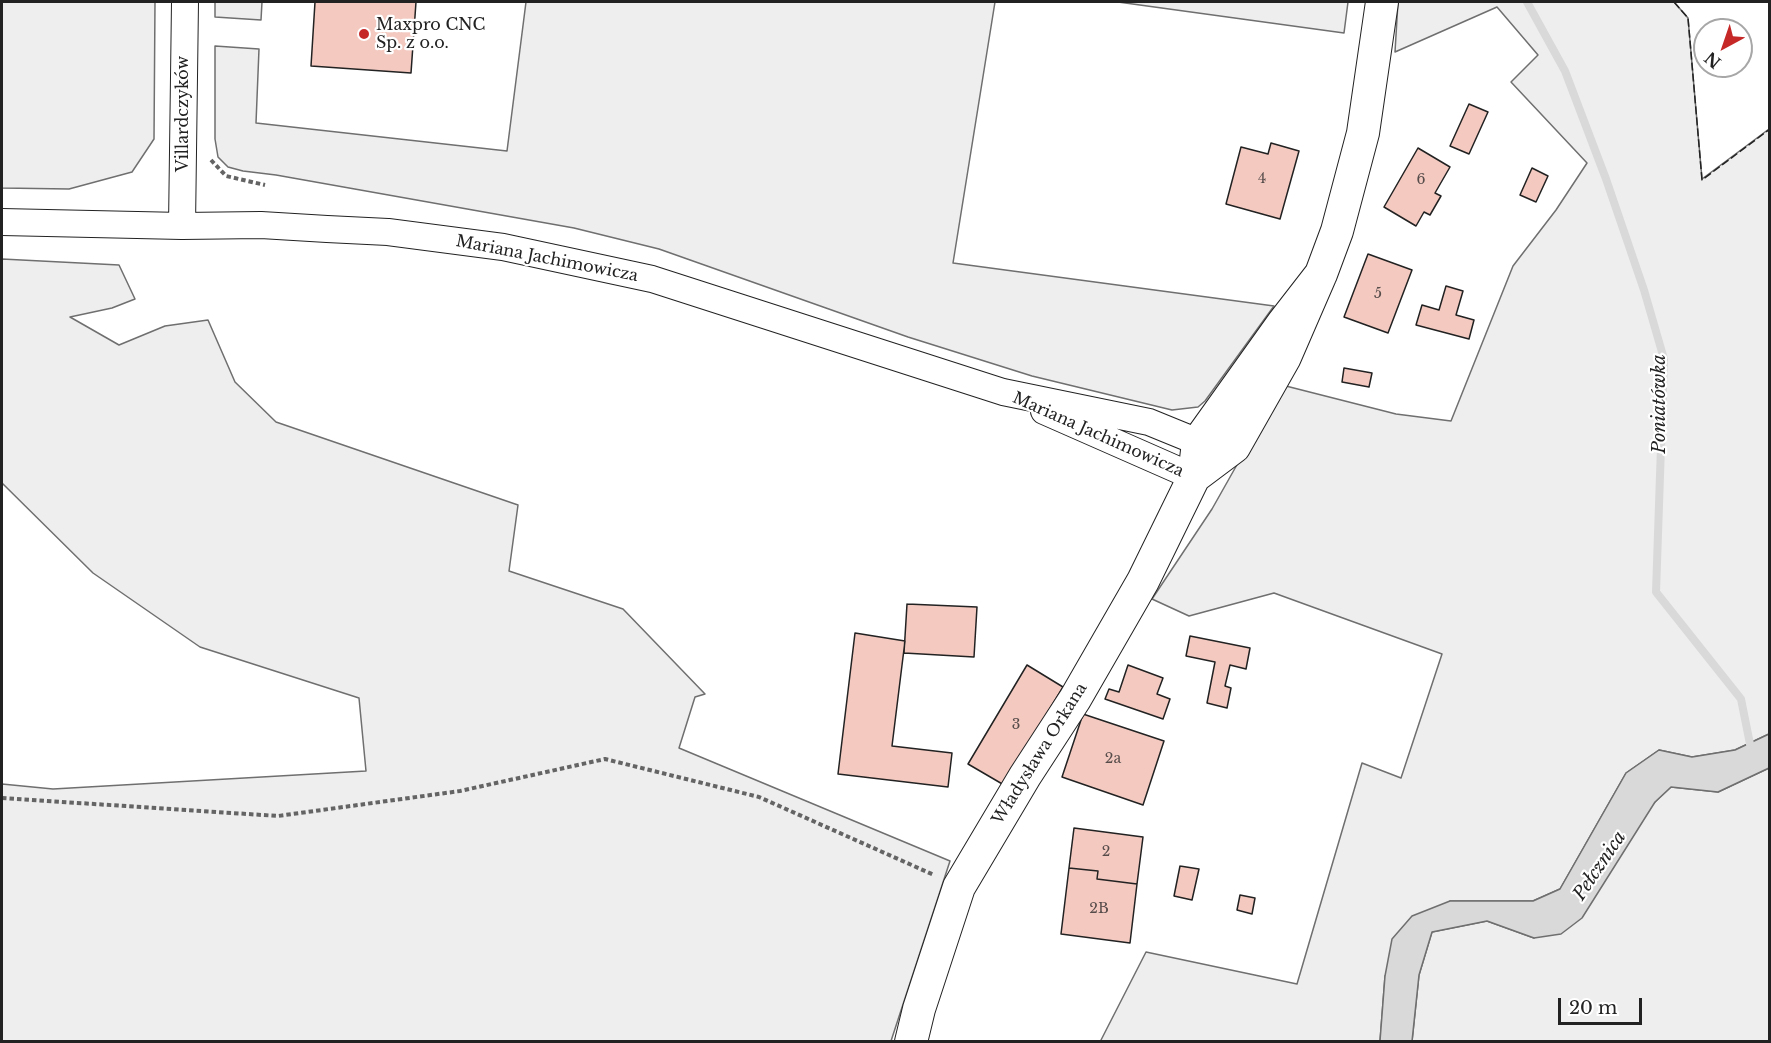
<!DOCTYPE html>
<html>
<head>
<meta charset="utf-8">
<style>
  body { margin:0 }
  #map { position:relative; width:1771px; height:1043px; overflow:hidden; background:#fff; font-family:"Libre Baskerville",serif }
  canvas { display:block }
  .frame { position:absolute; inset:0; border:3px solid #222; pointer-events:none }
  .north { position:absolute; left:1693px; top:18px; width:60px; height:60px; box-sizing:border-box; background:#fff; border:2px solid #a7a7a7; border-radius:50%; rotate:220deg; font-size:16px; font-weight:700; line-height:24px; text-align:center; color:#222 }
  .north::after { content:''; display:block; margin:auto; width:21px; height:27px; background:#c62828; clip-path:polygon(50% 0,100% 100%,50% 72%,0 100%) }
  .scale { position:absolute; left:1558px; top:998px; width:84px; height:27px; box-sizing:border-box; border:3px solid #222; border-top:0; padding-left:8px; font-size:18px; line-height:21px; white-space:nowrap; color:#222; -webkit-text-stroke:4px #fff; paint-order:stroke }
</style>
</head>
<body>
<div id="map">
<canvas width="1771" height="1043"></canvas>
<div class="frame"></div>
<div class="north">N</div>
<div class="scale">20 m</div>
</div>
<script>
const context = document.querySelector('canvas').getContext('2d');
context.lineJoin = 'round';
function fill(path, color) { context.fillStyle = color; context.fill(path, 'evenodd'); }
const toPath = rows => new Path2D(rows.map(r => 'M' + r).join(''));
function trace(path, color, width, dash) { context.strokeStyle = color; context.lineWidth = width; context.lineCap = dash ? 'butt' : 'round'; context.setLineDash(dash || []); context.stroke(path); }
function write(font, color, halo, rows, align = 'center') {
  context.font = font + ' "Libre Baskerville",serif'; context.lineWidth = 4.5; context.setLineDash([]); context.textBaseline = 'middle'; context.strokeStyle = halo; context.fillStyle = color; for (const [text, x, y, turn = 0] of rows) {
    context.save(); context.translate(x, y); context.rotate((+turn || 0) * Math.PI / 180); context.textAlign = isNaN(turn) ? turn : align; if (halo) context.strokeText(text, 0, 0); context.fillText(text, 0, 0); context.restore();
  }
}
const green = toPath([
  [2,2,155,2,154,139,132,172,69,189,2,188,2,2],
  [215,2,262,2,261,20,215,17,215,2],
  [526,2,995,2,953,263,1274,306,1205,401,1198,407,1172,410,1032,376,908,337,659,249,574,228,276,175,243,171,228,167,218,157,215,139,215,46,259,49,256,123,507,151,526,2],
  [1118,2,1348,2,1344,33,1118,2],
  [1398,2,1674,2,1688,18,1702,179,1769,129,1769,734,1735,750,1692,757,1659,750,1626,773,1560,889,1533,901,1450,901,1385,976,1380,1041,1100,1042,1146,952,1297,984,1362,763,1401,778,1442,654,1274,593,1189,616,1152,599,1212,509,1282,385,1396,414,1451,421,1513,266,1556,210,1587,163,1511,82,1538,55,1497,7,1395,52,1398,2],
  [2,259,119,265,135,299,112,308,70,317,119,345,165,326,208,320,235,382,276,422,518,505,509,571,623,609,705,694,695,697,679,748,950,861,891,1041,2,1041,2,784,53,789,366,771,359,698,200,647,93,573,2,483,2,259],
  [1769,768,1769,1041,1412,1042,1419,975,1432,932,1487,921,1534,938,1655,802,1671,787,1718,792,1769,768]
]);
const water = toPath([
  [1769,734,1769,768,1718,792,1671,787,1655,802,1582,918,1561,934,1534,938,1487,921,1432,932,1419,975,1412,1041,1380,1041,1385,976,1392,939,1412,916,1450,901,1533,901,1560,889,1626,773,1659,750,1692,757,1735,750,1769,734]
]);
const stream = toPath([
  [1527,2,1565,71,1606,179,1644,290,1664,359,1656,592,1741,699,1752,754]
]);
const building = toPath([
  [315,2,416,2,411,73,311,66,315,2],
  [1469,104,1488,112,1469,154,1450,146,1469,104],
  [1271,143,1299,151,1280,219,1226,204,1241,147,1268,154,1271,143],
  [1418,148,1450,167,1435,193,1441,196,1430,215,1424,212,1416,226,1384,207,1418,148],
  [1532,168,1548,176,1536,202,1520,195,1532,168],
  [1368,254,1412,270,1388,333,1344,317,1368,254],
  [1446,286,1463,291,1456,315,1474,320,1469,339,1416,325,1422,305,1439,310,1446,286],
  [1344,368,1372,373,1369,387,1342,382,1344,368],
  [907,604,977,607,974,657,904,653,907,604],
  [855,633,905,641,892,746,952,753,948,787,838,774,855,633],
  [1190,636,1250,648,1246,669,1230,665,1225,686,1231,688,1227,708,1207,703,1215,662,1186,656,1190,636],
  [1027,665,1063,687,1004,785,968,764,1027,665],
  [1128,665,1163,678,1157,694,1170,699,1163,719,1105,699,1109,689,1119,692,1128,665],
  [1083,714,1164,741,1143,805,1062,777,1083,714],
  [1074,828,1143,837,1137,884,1097,879,1098,871,1069,868,1074,828],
  [1180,866,1199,869,1192,900,1174,896,1180,866],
  [1069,868,1098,871,1097,879,1137,884,1130,943,1061,934,1069,868],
  [1240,895,1255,898,1252,914,1237,910,1240,895]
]);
const path = toPath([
  [211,160,226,176,265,185],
  [2,798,278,816,460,791,605,759,759,797,934,875]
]);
const minor = toPath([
  [2,222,182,226,261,225,327,229,388,232,503,247,652,279,1003,392,1149,422,1198,442],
  [182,226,185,2],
  [1044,411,1194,477]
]);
const tertiary = toPath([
  [1194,477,1234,447,1285,357,1321,274,1337,231,1363,133,1382,2],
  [911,1042,919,1009,959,887,1025,776,1075,699,1143,581,1194,477,1198,442,1283,323,1321,274]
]);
const fence = toPath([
  [1674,2,1688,18,1702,180,1770,129]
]);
const markers = [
  [364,34,6,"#c62828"]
];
const numberNames = [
  ["4",1262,179],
  ["6",1421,180],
  ["5",1378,294],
  ["3",1016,725],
  ["2a",1113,759],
  ["2",1106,852],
  ["2B",1099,909]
];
const poiNames = [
  ["Maxpro CNC",376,25],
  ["Sp. z o.o.",376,43]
];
const streetNames = [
  ["Villardczyków",183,114,-90],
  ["Mariana Jachimowicza",547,259,11],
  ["Mariana Jachimowicza",1098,435,24],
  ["Władysława Orkana",1040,754,-58]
];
const waterNames = [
  ["Poniatówka",1660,404,-90],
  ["Pełcznica",1600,866,-56]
];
fill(green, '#eee');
trace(green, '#6f6f6f', 1.5);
fill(water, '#d9d9d9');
trace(water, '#6f6f6f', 1.5);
trace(stream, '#d9d9d9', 8);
fill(building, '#f3c9c0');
trace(building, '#222', 1.5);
trace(minor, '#222', 28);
trace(tertiary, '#222', 34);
trace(path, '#646464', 4, [4.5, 3]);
trace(minor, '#fff', 26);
trace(tertiary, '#fff', 32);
trace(fence, '#222', 1.5, [8, 3]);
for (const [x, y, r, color] of markers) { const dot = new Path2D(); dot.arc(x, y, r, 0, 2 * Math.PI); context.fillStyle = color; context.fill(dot); trace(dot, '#fff', 2); }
write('14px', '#564c4a', null, numberNames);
write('16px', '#222', '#fff', poiNames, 'left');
write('16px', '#222', '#fff', streetNames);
write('italic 18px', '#222', '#fff', waterNames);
</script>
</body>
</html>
